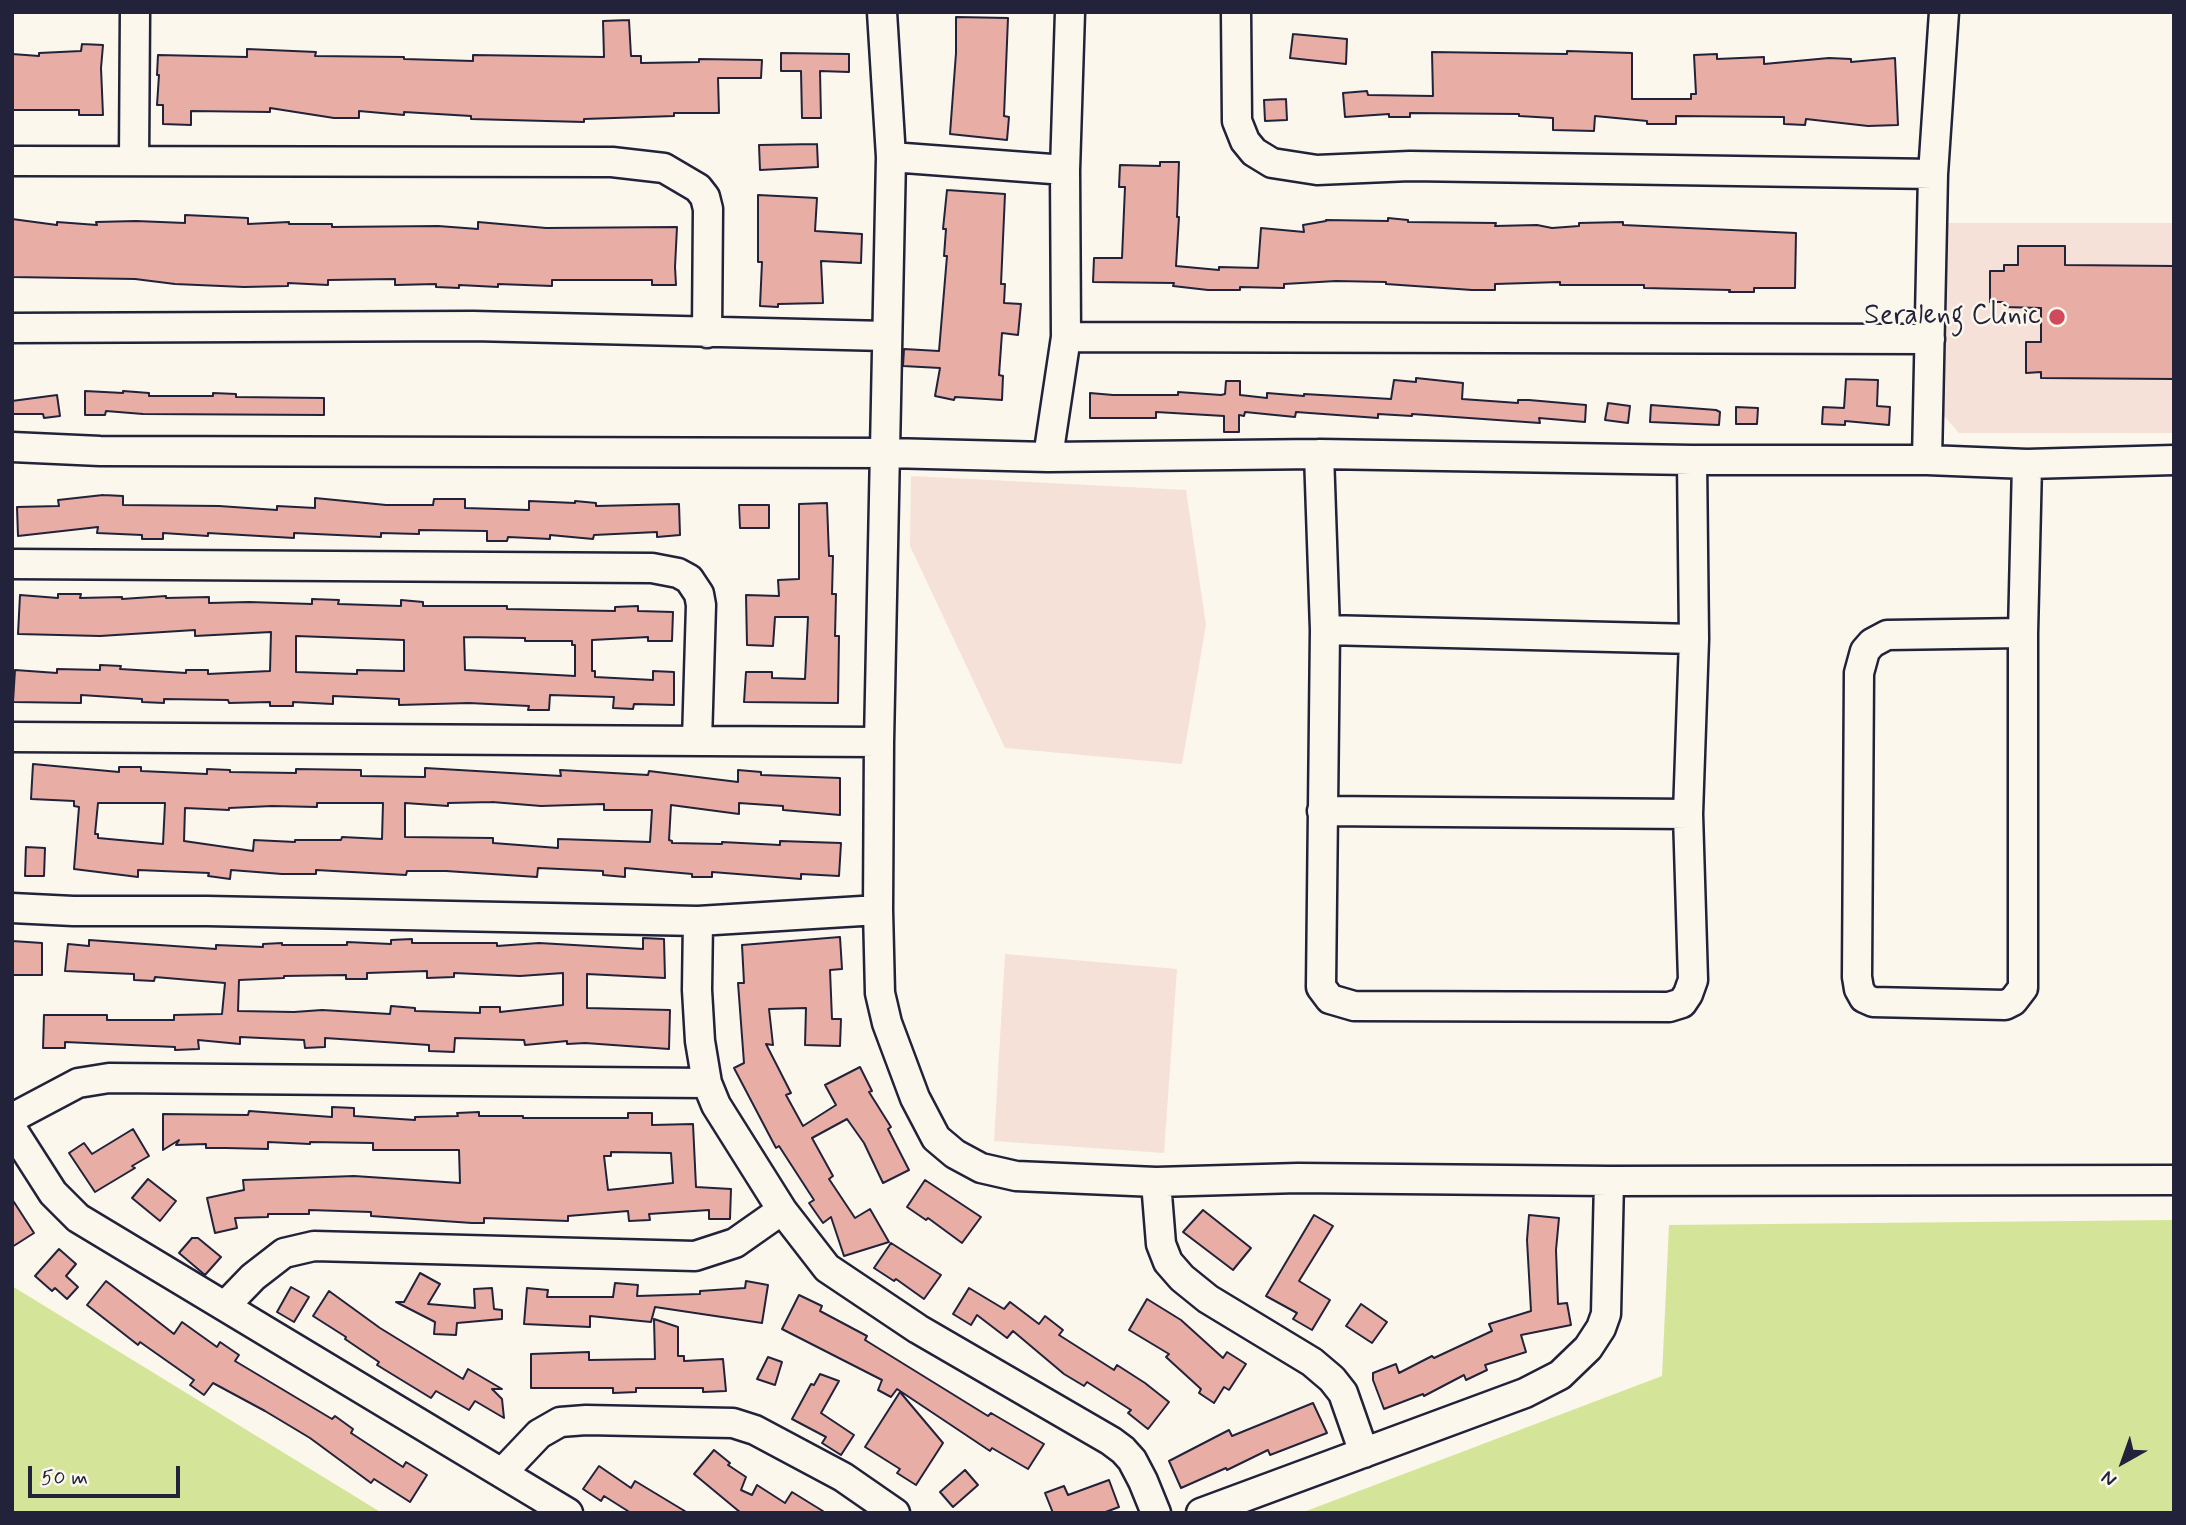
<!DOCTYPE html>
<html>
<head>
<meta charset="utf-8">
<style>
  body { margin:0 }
  #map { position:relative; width:2186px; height:1525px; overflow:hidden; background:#fbf7ec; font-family:Mynerve,sans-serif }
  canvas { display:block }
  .frame { position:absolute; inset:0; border:14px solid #22223b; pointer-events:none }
  .north { position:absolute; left:2088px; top:1427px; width:70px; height:70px; -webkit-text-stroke:5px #fbf7ec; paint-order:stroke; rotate:220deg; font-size:19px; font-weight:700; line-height:28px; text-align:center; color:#22223b }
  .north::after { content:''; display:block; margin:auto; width:24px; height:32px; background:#22223b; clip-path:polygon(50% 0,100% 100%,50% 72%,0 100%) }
  .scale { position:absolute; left:28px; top:1466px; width:152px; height:32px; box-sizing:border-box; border:4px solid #22223b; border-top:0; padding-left:9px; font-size:21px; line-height:24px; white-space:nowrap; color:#22223b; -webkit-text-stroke:5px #fbf7ec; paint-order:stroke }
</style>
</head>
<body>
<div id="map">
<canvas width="2186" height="1525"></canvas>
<div class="frame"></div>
<div class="north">N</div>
<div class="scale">50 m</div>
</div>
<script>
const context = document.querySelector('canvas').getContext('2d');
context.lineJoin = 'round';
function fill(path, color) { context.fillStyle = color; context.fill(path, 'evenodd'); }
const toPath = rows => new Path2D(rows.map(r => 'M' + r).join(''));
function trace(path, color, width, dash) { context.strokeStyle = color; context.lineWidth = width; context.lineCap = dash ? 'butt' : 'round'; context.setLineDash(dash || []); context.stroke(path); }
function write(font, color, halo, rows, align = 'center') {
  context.font = font + ' Mynerve,sans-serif'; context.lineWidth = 5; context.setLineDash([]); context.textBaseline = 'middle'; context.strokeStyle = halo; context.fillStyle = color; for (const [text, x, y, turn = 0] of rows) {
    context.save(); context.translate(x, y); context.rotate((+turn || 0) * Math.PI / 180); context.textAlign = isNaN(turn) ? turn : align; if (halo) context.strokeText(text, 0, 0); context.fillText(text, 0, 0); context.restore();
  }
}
const built = toPath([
  [1942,223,2174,223,2174,433,1959,433,1939,410],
  [911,476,1186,490,1206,625,1182,764,1005,748,910,546],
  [1005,954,1177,969,1164,1153,994,1141]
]);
const green = toPath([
  [2174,1220,2174,1513,1301,1513,1662,1376,1669,1225],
  [12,1286,382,1513,12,1513]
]);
const building = toPath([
  [956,17,1008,18,1004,116,1009,117,1007,140,950,134,956,53,956,17],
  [629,20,631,56,641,56,641,63,699,62,699,59,762,60,761,78,718,78,719,113,674,113,674,116,584,119,584,122,471,119,471,116,404,112,404,115,359,111,359,118,334,118,270,108,270,112,191,111,191,125,163,124,163,105,157,105,159,75,157,75,158,55,247,57,247,49,316,52,315,56,404,57,404,59,473,61,473,55,604,57,603,21,629,20],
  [1293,34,1347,39,1346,64,1290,58,1293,34],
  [82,44,103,45,101,68,103,115,79,115,79,110,12,110,12,54,39,56,39,53,81,51,82,44],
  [1567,51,1632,53,1632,99,1691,99,1691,94,1696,94,1694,55,1717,54,1717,59,1764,57,1764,64,1829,58,1851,59,1851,62,1895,58,1898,125,1868,126,1806,119,1805,125,1784,124,1784,117,1676,116,1676,124,1647,124,1647,121,1595,116,1594,131,1553,130,1553,118,1519,116,1519,114,1410,113,1410,117,1389,117,1389,114,1345,117,1343,93,1367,91,1368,95,1433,96,1432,52,1567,54,1567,51],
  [781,53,849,54,849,72,820,71,821,118,802,118,801,71,781,71,781,53],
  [1286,99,1287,120,1265,121,1264,100,1286,99],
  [817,144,818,167,760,170,759,145,817,144],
  [1160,162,1179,162,1177,217,1179,217,1176,266,1219,270,1219,267,1258,268,1261,228,1304,232,1303,225,1326,221,1326,220,1388,221,1388,218,1408,220,1408,222,1496,223,1495,226,1537,225,1552,228,1579,226,1579,223,1623,222,1623,225,1796,233,1795,288,1754,288,1754,292,1729,292,1730,290,1644,288,1644,285,1560,285,1560,282,1495,284,1495,290,1472,290,1386,284,1386,282,1336,281,1284,284,1284,288,1240,287,1240,290,1208,290,1173,286,1174,283,1093,282,1094,258,1122,258,1125,187,1119,187,1120,165,1160,166,1160,162],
  [947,190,1005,194,1001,284,1005,284,1004,303,1021,304,1018,335,1002,333,999,375,1003,376,1002,400,955,397,954,400,935,396,940,368,903,366,904,349,939,351,947,256,944,256,946,229,943,229,947,190],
  [758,195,817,198,815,231,862,234,861,263,821,261,823,303,778,304,778,307,760,306,762,262,758,262,758,195],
  [185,215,248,218,248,224,289,222,289,224,332,224,332,227,438,226,478,229,478,222,546,228,677,227,675,267,676,285,652,285,652,280,552,280,552,286,498,284,498,287,459,285,459,288,436,287,436,284,395,285,395,279,328,280,328,285,288,283,288,286,244,287,175,284,135,279,12,277,12,219,57,225,57,222,97,225,96,222,136,221,185,223,185,215],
  [2018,246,2065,246,2065,265,2174,266,2174,379,2041,378,2041,372,2026,373,2026,342,2041,342,2041,308,2004,307,2004,302,1990,302,1990,271,2004,271,2004,265,2018,265,2018,246],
  [1416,378,1463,383,1462,399,1518,403,1518,400,1529,400,1586,405,1585,422,1539,418,1540,423,1412,414,1412,416,1378,414,1378,418,1296,412,1295,417,1245,412,1244,416,1239,415,1239,432,1224,432,1224,416,1156,412,1156,418,1090,418,1090,393,1113,395,1178,395,1178,392,1221,395,1225,394,1226,381,1240,381,1240,395,1267,398,1267,393,1304,396,1304,394,1391,399,1394,380,1416,382,1416,378],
  [1846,379,1878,380,1877,406,1890,407,1889,425,1845,421,1845,425,1822,424,1823,407,1844,408,1846,379],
  [85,391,123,393,123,391,149,393,149,396,213,396,213,393,236,394,236,397,324,398,324,415,143,414,106,411,105,415,85,415,85,391],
  [57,395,60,416,44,418,43,414,12,414,12,401,57,395],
  [1608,403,1630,406,1628,423,1605,420,1608,403],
  [1651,405,1716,410,1720,412,1719,425,1650,422,1651,405],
  [1736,407,1758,408,1757,424,1736,424,1736,407],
  [103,495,123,496,123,505,219,506,277,510,277,506,315,508,315,498,386,505,433,505,434,499,465,499,465,508,529,510,529,501,575,503,575,501,596,503,596,506,679,504,680,535,657,537,657,532,594,535,593,539,550,535,550,539,508,537,507,541,487,541,487,531,419,530,419,534,381,533,381,537,294,533,294,538,208,533,208,536,163,533,163,539,142,539,142,535,97,533,98,527,18,536,17,507,59,506,58,500,103,495],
  [827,503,829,556,833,556,832,594,836,594,835,636,839,636,838,703,744,702,746,672,772,672,772,678,805,679,808,617,775,617,773,646,747,645,746,595,779,596,778,580,799,579,799,504,827,503],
  [739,505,769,505,769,528,740,528,739,505],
  [58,594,81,594,80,598,122,597,122,599,166,596,166,598,209,597,209,603,249,602,312,604,312,599,339,600,338,604,401,606,401,600,423,602,423,606,507,606,507,609,615,611,615,607,638,606,638,611,673,612,672,641,648,641,648,637,592,640,592,671,595,671,595,677,653,680,653,671,674,672,674,705,634,704,633,709,613,708,614,697,550,695,549,710,528,710,529,706,469,703,399,705,399,699,333,696,333,704,293,702,293,706,270,706,270,702,229,703,228,700,164,699,164,703,142,702,142,699,81,695,81,703,13,702,15,670,57,673,57,669,100,670,100,665,121,666,120,669,186,673,186,670,208,670,208,674,270,671,271,632,195,636,195,630,100,636,18,634,20,595,58,598,58,594],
  [296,636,404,640,404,671,357,670,357,674,296,672,296,636],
  [464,637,525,638,525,641,572,641,572,645,575,645,575,676,465,670,464,637],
  [33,764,119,772,119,767,141,767,141,771,207,774,207,769,230,770,230,772,296,773,296,769,361,770,361,776,425,777,425,768,561,776,560,770,648,775,649,771,738,782,738,770,761,772,761,775,840,778,840,815,783,810,783,806,739,803,739,814,671,805,669,840,672,841,672,843,722,844,722,842,780,845,780,841,841,843,839,876,801,874,801,879,712,872,712,877,692,877,692,874,625,868,625,877,603,875,603,871,538,868,537,877,446,871,407,871,406,875,316,870,316,874,282,874,231,870,230,879,208,876,209,873,138,870,138,877,74,869,79,807,74,806,74,801,31,799,33,764],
  [492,802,541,806,604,804,604,810,652,810,650,842,558,839,558,848,493,843,493,838,405,837,405,803,448,806,448,803,492,802],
  [98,803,165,803,163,844,98,838,98,834,95,834,98,803],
  [317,803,383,803,382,839,342,837,341,840,295,840,295,842,254,840,253,851,184,841,185,808,229,810,229,808,272,806,317,807,317,803],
  [26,847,45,848,44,876,25,876,26,847],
  [840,937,842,969,830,970,832,1019,841,1019,840,1046,805,1045,806,1008,769,1009,773,1045,766,1044,791,1093,786,1095,803,1126,836,1105,825,1085,860,1067,872,1091,869,1092,891,1127,888,1129,909,1170,883,1183,864,1143,847,1119,812,1138,833,1176,829,1179,855,1218,870,1209,889,1242,844,1256,831,1217,823,1223,809,1203,814,1200,779,1146,776,1148,734,1068,744,1063,738,983,744,983,742,945,840,937],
  [643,938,664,939,665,978,587,974,587,1008,670,1010,669,1049,585,1043,567,1044,567,1041,525,1045,524,1040,455,1038,454,1052,429,1051,429,1045,325,1038,325,1047,305,1048,304,1040,240,1037,240,1044,198,1040,199,1049,175,1050,175,1047,65,1042,65,1048,43,1048,44,1015,107,1015,107,1020,174,1020,174,1015,222,1014,225,983,155,977,154,981,134,980,134,974,65,971,68,944,89,946,89,940,216,949,216,945,263,947,263,944,282,943,282,945,347,945,347,942,391,944,391,940,412,939,412,943,497,943,497,946,539,943,643,949,643,938],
  [427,971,427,978,454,977,454,973,520,976,563,973,563,1005,500,1012,500,1007,480,1007,480,1013,415,1011,415,1008,391,1006,390,1014,322,1010,294,1012,238,1011,239,980,284,978,284,976,346,975,346,979,367,979,367,973,427,971],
  [12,941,42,943,42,975,12,975,12,941],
  [332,1107,354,1108,354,1116,415,1120,415,1117,458,1116,457,1113,479,1112,479,1116,523,1116,523,1118,628,1118,628,1113,652,1113,652,1125,693,1124,696,1187,731,1189,730,1219,709,1219,709,1210,649,1214,650,1220,629,1221,628,1211,568,1216,568,1221,484,1218,484,1223,472,1223,371,1216,371,1212,309,1210,309,1214,268,1214,268,1217,235,1218,237,1228,215,1233,207,1198,244,1190,243,1180,354,1176,460,1183,459,1150,373,1150,373,1143,310,1142,310,1144,268,1142,268,1149,226,1148,206,1148,206,1144,176,1145,179,1140,163,1150,163,1114,248,1115,249,1111,332,1117,332,1107],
  [611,1152,671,1153,673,1183,608,1190,604,1156,611,1156,611,1152],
  [133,1129,149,1156,132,1166,135,1168,95,1192,69,1153,84,1143,92,1154,133,1129],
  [148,1179,176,1201,160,1221,132,1198,148,1179],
  [925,1180,981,1217,962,1243,928,1218,926,1220,907,1207,925,1180],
  [12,1199,34,1233,12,1247,12,1199],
  [1203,1210,1251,1248,1233,1270,1183,1232,1203,1210],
  [1314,1215,1333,1226,1299,1281,1330,1300,1312,1330,1293,1319,1297,1313,1266,1296,1314,1215],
  [1529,1215,1559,1218,1556,1250,1558,1304,1567,1303,1571,1325,1521,1335,1526,1352,1485,1365,1487,1370,1466,1380,1464,1375,1424,1396,1423,1394,1384,1409,1373,1380,1373,1373,1396,1364,1399,1373,1432,1356,1434,1358,1492,1331,1489,1324,1531,1311,1527,1240,1529,1215],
  [192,1238,198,1238,221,1257,205,1275,179,1253,192,1238],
  [891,1243,941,1275,924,1299,896,1279,894,1281,874,1268,891,1243],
  [59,1249,76,1264,66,1276,78,1287,67,1299,55,1288,52,1291,35,1276,59,1249],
  [420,1273,440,1284,428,1304,475,1308,474,1289,492,1288,494,1309,502,1310,502,1319,457,1323,456,1335,434,1334,435,1322,396,1302,404,1302,420,1273],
  [106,1281,174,1334,182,1322,217,1347,220,1342,239,1355,235,1361,332,1419,335,1416,353,1429,351,1433,403,1467,406,1462,427,1475,410,1502,374,1479,371,1483,310,1438,265,1411,213,1383,204,1395,190,1385,194,1380,140,1342,138,1345,87,1305,106,1281],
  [746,1281,768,1285,762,1323,655,1307,651,1322,590,1316,590,1327,524,1324,527,1288,548,1290,547,1297,613,1297,615,1283,638,1285,637,1296,700,1294,700,1291,745,1288,746,1281],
  [291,1287,309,1297,294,1322,277,1312,291,1287],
  [969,1288,1004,1309,1010,1302,1039,1324,1045,1316,1063,1330,1059,1335,1114,1370,1117,1365,1145,1383,1169,1402,1148,1429,1128,1413,1131,1410,1087,1382,1084,1386,1064,1374,1013,1331,1007,1338,977,1315,971,1325,953,1314,969,1288],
  [329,1291,380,1328,463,1379,468,1369,502,1389,492,1389,502,1399,504,1418,475,1401,469,1410,436,1391,431,1398,377,1365,379,1362,345,1339,346,1337,313,1316,329,1291],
  [799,1295,822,1306,820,1311,867,1336,865,1340,988,1416,991,1413,1044,1444,1028,1469,992,1448,990,1451,897,1389,891,1397,878,1390,882,1380,782,1329,799,1295],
  [1147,1299,1181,1320,1223,1358,1227,1352,1246,1364,1229,1390,1224,1387,1214,1403,1199,1393,1201,1389,1166,1357,1169,1354,1129,1330,1147,1299],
  [1361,1304,1387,1322,1372,1343,1346,1326,1361,1304],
  [654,1319,678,1327,678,1356,684,1356,684,1361,723,1359,726,1391,703,1392,703,1388,636,1388,636,1392,613,1393,613,1388,531,1388,531,1354,589,1352,589,1360,655,1359,654,1319],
  [768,1357,782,1362,775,1385,757,1379,768,1357],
  [820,1374,839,1381,821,1413,854,1435,841,1455,822,1443,826,1437,792,1419,811,1384,814,1385,820,1374],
  [900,1392,943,1443,916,1485,897,1473,900,1469,865,1447,900,1392],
  [1313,1403,1327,1433,1270,1455,1268,1450,1227,1470,1226,1468,1181,1488,1169,1461,1229,1430,1232,1436,1313,1403],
  [714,1450,730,1463,728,1465,746,1477,741,1490,752,1495,757,1485,785,1503,792,1492,826,1513,741,1513,694,1474,714,1450],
  [599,1466,631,1488,635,1481,688,1513,631,1513,604,1496,601,1501,583,1489,599,1466],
  [965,1470,978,1485,953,1507,940,1492,965,1470],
  [1109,1480,1119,1507,1103,1513,1053,1513,1045,1493,1064,1486,1068,1495,1109,1480]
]);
const minor = toPath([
  [882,12,891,157,879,742,878,910,880,993,887,1023,915,1098,936,1138,955,1154,981,1168,1016,1176,1156,1182,1298,1178,1609,1181,2174,1180],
  [1236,12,1237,121,1245,141,1254,152,1272,163,1317,170,1410,166,1933,174],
  [891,157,1065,170],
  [134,160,135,12],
  [12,161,612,162,664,168,698,188,705,197,708,209,707,333],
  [12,328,473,326,886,336],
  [1066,337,1930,339],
  [12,447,100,451,887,453,1048,457,1319,454,1692,460,1927,460,2027,464,2174,460],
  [1319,454,1325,630,1321,987,1330,999,1354,1006,1669,1007,1682,1003,1688,994,1693,980,1688,814,1694,639,1692,460],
  [1048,457,1066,337,1065,170,1070,12],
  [1927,460,1933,174,1944,12],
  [12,564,652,568,678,573,689,579,699,594,701,605,697,741],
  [1325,630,1694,639],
  [2023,633,1887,635,1872,643,1865,651,1859,673,1857,977,1859,989,1864,998,1873,1002,2005,1005,2013,1001,2023,988,2023,633,2027,464],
  [12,737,879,742],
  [1322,811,1688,814],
  [12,908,73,911,207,911,698,921,878,910],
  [12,1118,78,1083,109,1078,707,1083],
  [12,1129,53,1193,78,1218,568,1513],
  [1156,1182,1161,1244,1168,1262,1182,1278,1208,1299,1312,1362,1332,1379,1343,1393,1364,1453],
  [782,1210,827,1268,918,1329,1111,1441,1123,1450,1132,1460,1143,1481,1156,1513],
  [225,1306,253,1277,284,1253,314,1246,695,1256,735,1243,782,1210,716,1105,707,1083,700,1041,697,990,698,921],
  [502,1473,539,1434,560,1422,586,1420,733,1423,755,1430,843,1477,895,1513],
  [1201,1513,1525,1393,1560,1375,1588,1348,1601,1328,1606,1314,1609,1181]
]);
const markers = [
  [2057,317,9,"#d1495b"]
];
const poiNames = [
  ["Seraleng Clinic",2041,317]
];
fill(built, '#f5e1d7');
fill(green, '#d4e599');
fill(building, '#e8aea6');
trace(building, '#22223b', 2);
trace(minor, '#22223b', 33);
trace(minor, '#fbf7ec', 28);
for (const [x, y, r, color] of markers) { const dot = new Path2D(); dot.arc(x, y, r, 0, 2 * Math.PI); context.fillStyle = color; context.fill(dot); trace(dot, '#fbf7ec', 2.5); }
write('28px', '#22223b', '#fbf7ec', poiNames, 'right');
</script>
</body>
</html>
